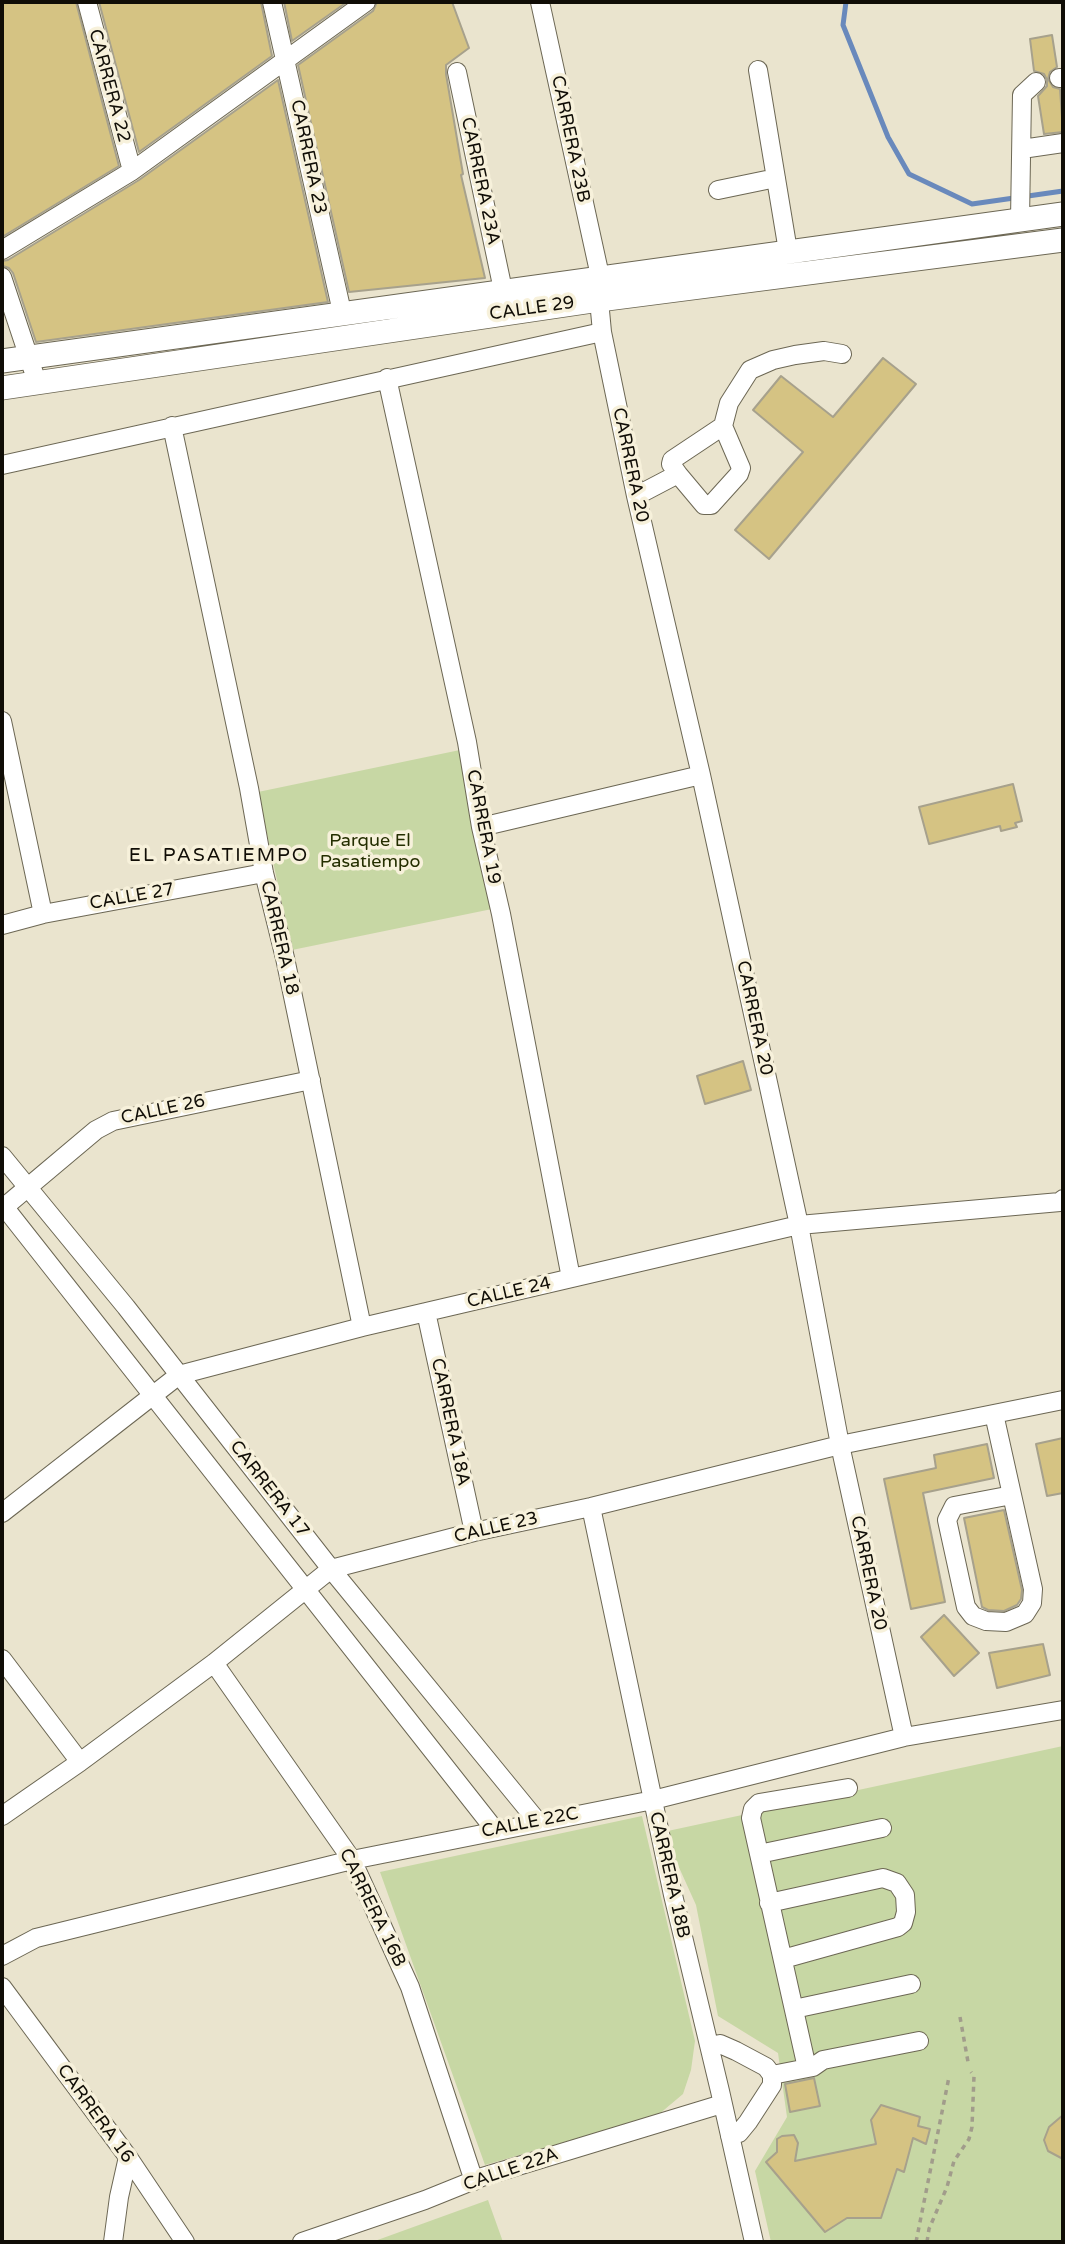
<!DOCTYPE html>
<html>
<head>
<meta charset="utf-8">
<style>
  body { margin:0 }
  #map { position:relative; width:1065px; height:2244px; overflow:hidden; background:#eae4ce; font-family:"Varela Round",sans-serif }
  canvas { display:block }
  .frame { position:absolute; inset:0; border:4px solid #100d06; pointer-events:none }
</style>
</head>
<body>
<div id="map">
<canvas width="1065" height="2244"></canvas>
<div class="frame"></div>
</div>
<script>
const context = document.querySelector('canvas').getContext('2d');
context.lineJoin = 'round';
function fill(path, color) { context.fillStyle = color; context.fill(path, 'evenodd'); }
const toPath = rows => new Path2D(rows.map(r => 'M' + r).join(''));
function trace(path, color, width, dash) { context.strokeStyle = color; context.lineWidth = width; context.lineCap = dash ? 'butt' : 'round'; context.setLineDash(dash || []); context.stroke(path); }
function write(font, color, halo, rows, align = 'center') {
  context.font = font + ' "Varela Round",sans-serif'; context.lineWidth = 7; context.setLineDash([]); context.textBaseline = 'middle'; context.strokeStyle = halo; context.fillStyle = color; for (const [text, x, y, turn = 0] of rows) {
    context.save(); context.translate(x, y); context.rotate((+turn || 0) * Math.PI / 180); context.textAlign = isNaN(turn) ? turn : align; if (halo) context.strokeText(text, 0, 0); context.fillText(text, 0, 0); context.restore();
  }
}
const green = toPath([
  [460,750,492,909,292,950,258,792],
  [1063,1746,1063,2242,771,2242,755,2171,787,2117,778,2053,718,2016,696,1905,663,1832],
  [642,1816,695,2041,691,2070,683,2094,658,2115,485,2165,380,1872],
  [488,2200,503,2242,372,2242]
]);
const stream = toPath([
  [846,2,843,25,888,137,909,174,972,204,1063,191]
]);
const building = toPath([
  [2,2,76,2,119,166,2,237,2,2],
  [99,2,261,2,272,56,139,152,99,2],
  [284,2,347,2,292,41,284,2],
  [377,2,452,2,469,48,446,65,446,74,463,174,461,175,485,278,349,292,298,65,373,11,377,2],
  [1052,35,1057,67,1050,72,1048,79,1053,87,1060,89,1063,132,1044,134,1038,96,1047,86,1047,80,1044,74,1034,71,1030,39,1052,35],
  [278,80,328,302,36,342,13,273,9,268,3,266,2,261,8,260,139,180,278,80],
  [883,358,916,384,769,559,735,530,803,452,753,410,781,376,833,417,883,358],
  [1013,784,1022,821,1015,823,1017,827,1001,831,1000,826,929,844,919,807,1013,784],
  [743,1061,751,1090,705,1104,697,1076,743,1061],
  [1063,1438,1063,1493,1047,1496,1036,1444,1063,1438],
  [987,1444,994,1478,923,1493,945,1602,911,1609,884,1479,936,1468,934,1455,987,1444],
  [1004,1510,1022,1590,1021,1599,1017,1605,1004,1611,988,1610,982,1607,964,1518,1004,1510],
  [944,1615,979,1653,954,1676,921,1637,944,1615],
  [1043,1644,1050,1675,997,1688,989,1653,1043,1644],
  [814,2078,820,2106,790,2112,785,2084,814,2078],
  [881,2105,920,2117,918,2126,930,2129,926,2144,913,2138,904,2172,897,2169,881,2218,847,2218,825,2232,766,2162,777,2152,777,2139,782,2136,794,2135,798,2143,795,2161,876,2144,871,2120,881,2105],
  [1063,2115,1063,2159,1048,2151,1044,2140,1049,2127,1063,2115]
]);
const path = toPath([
  [960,2017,968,2062],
  [916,2242,949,2077],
  [927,2242,929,2229,947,2187,954,2161,969,2139,972,2127,974,2076,971,2072]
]);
const minor = toPath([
  [87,2,132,171],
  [272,2,342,312],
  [540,2,600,276],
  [758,70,788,251],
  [457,72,503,290],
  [1059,78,1063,78],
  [1022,149,1063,143],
  [718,190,776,178],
  [1020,220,1022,95,1036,82],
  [2,250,132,171,366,2],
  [2,277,37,382],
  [599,300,602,332,636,496,701,775,799,1225,840,1445,904,1737],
  [387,378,467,742,481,827,501,914,571,1278],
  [172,426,249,788,264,873,285,958,362,1327],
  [2,465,602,332],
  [678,474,671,464,672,460,723,426,729,403,750,370,773,360,795,355,824,351,842,354],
  [636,496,678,474,704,505,711,505,739,474,741,468,723,426],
  [2,721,43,914],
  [481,827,701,775],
  [2,925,43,914,264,873],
  [2,1156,126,1307,331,1569,538,1822],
  [2,1204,495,1830],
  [2,1209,96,1130,113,1121,311,1080],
  [426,1312,474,1532],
  [994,1414,1012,1495,1033,1589,1032,1603,1025,1614,1006,1622,986,1621,973,1616,966,1607,947,1520,954,1506,1012,1495],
  [591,1507,673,1895,720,2091,754,2242],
  [2,1513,179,1375,362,1327,799,1225,1060,1202,1063,1199],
  [2,1659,80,1762],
  [214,1663,352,1860,410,1987,474,2181],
  [2,1816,80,1762,214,1663,331,1569,474,1532,591,1507,840,1445,1063,1400],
  [759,1854,882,1828],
  [769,1903,883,1878,897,1883,905,1895,906,1912,903,1923,898,1927,783,1959],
  [2,1956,36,1938,352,1860,653,1800,904,1737,1063,1710],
  [2,1987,128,2157,185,2242],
  [794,2009,911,1984],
  [710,2046,720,2044,736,2051,766,2067,772,2075,772,2085,748,2122,739,2133,730,2136],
  [807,2068,751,1818,753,1809,759,1803,848,1788],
  [772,2075,813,2067,823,2060,919,2041],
  [113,2242,119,2197,128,2157],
  [302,2242,425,2200,482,2177,722,2104]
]);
const major = toPath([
  [2,361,1063,214],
  [2,388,599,300,1063,240]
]);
const streetNames = [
  ["CARRERA 22",109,86,75],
  ["CARRERA 23B",570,139,78],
  ["CARRERA 23",308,157,78],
  ["CARRERA 23A",480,181,78],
  ["CALLE 29",532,309,-8],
  ["CARRERA 20",630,465,78],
  ["CARRERA 19",483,827,79],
  ["CALLE 27",132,897,-10],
  ["CARRERA 18",279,938,77],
  ["CARRERA 20",754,1018,78],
  ["CALLE 26",163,1110,-12],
  ["CALLE 24",509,1293,-13],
  ["CARRERA 18A",450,1422,78],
  ["CARRERA 17",269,1489,52],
  ["CALLE 23",496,1528,-13],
  ["CARRERA 20",868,1573,78],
  ["CALLE 22C",530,1823,-11],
  ["CARRERA 18B",669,1875,77],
  ["CARRERA 16B",372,1908,64],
  ["CARRERA 16",95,2114,54],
  ["CALLE 22A",511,2170,-19]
];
const parkNames = [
  ["Parque El",370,841],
  ["Pasatiempo",370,862]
];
const neighbourhoodNames = [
  ["EL PASATIEMPO",219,856]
];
fill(green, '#c7d7a4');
trace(stream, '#6989bc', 5);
fill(building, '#d5c383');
trace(building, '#a7a18c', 2);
trace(minor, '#6c6754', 20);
trace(major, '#6c6754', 25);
trace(path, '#a19c8b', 3.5, [5, 5]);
trace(minor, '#fff', 18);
trace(major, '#fff', 23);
write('18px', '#100d06', '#f7f1db', streetNames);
write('18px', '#242e00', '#f7f1db', parkNames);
context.letterSpacing = '2px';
write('19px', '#100d06', '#f7f1db', neighbourhoodNames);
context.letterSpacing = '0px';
</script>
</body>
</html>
